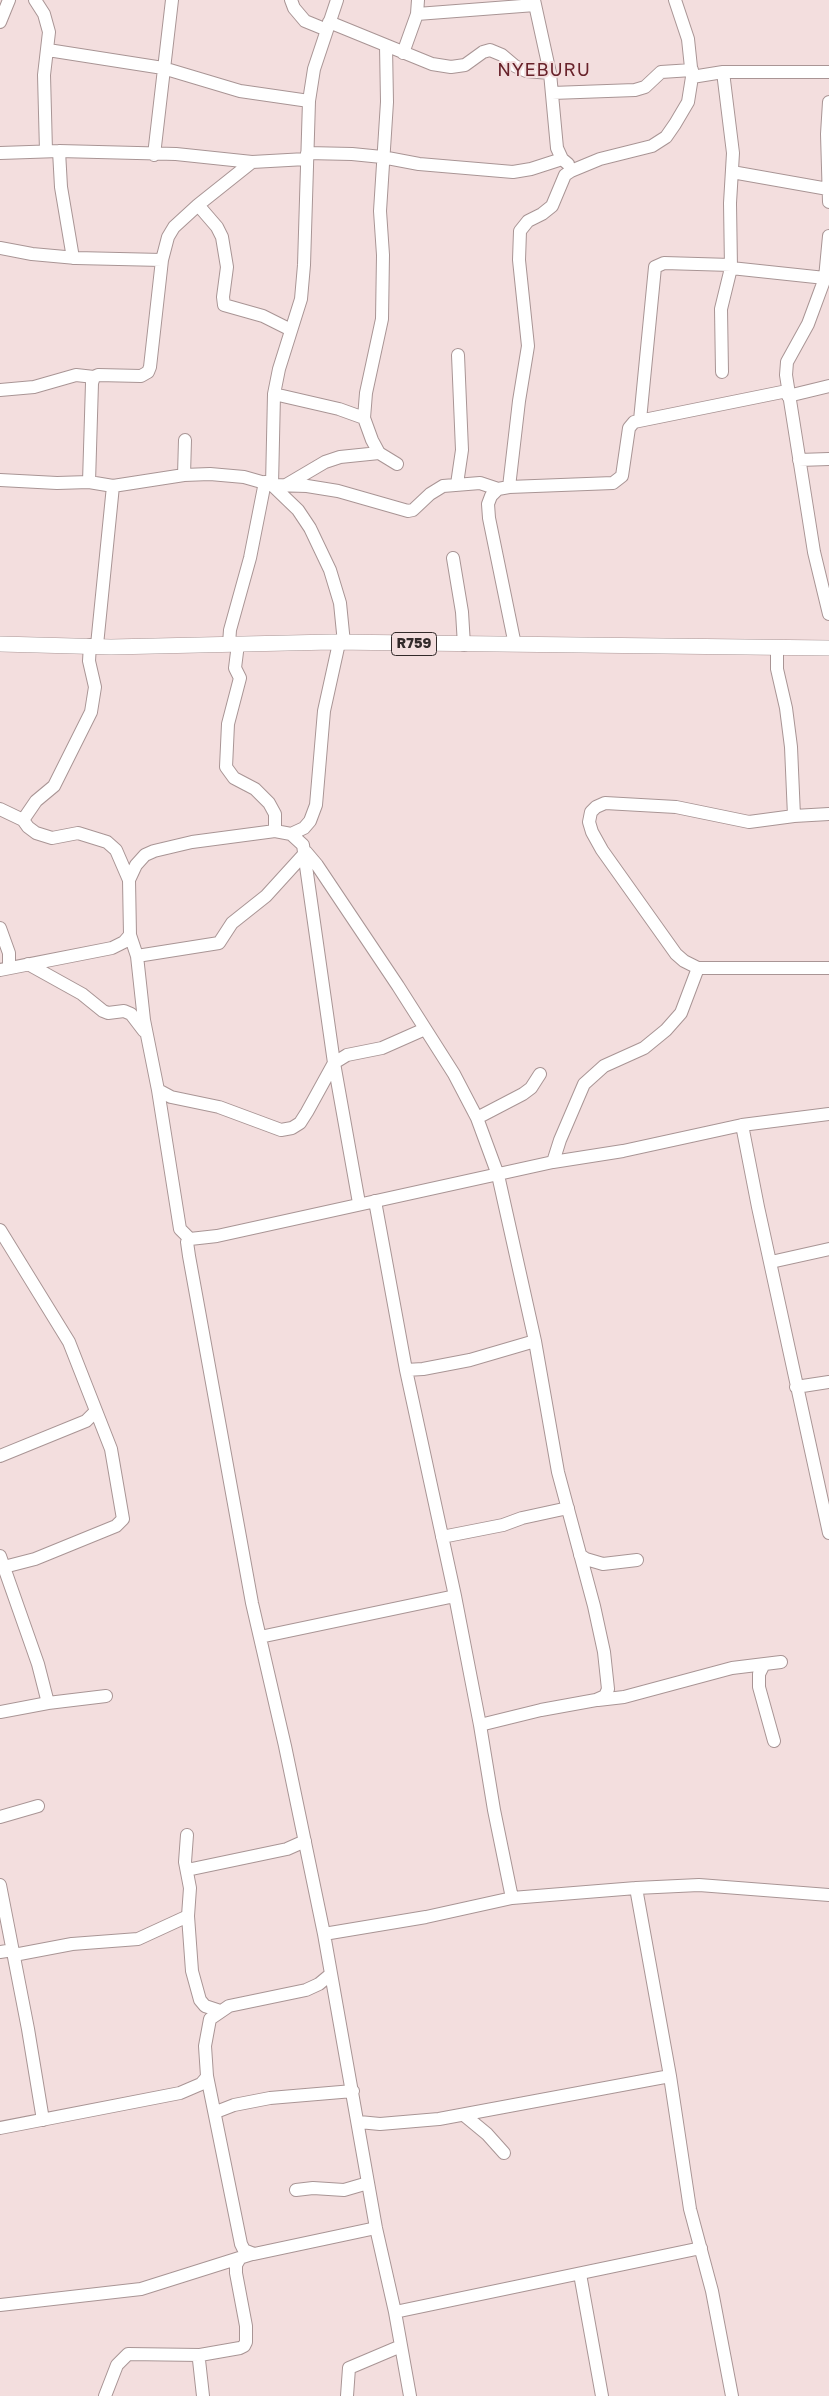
<!DOCTYPE html>
<html>
<head>
<meta charset="utf-8">
<style>
  body { margin:0 }
  canvas { display:block; background:#f3dede }
</style>
</head>
<body>
<canvas width="829" height="2396"></canvas>
<script>
const context = document.querySelector('canvas').getContext('2d');
context.lineJoin = 'round';
const toPath = rows => new Path2D(rows.map(r => 'M' + r).join(''));
function trace(path, color, width, dash) { context.strokeStyle = color; context.lineWidth = width; context.lineCap = dash ? 'butt' : 'round'; context.setLineDash(dash || []); context.stroke(path); }
function write(font, color, halo, rows, align = 'center') {
  context.font = font + ' "Golos Text",sans-serif'; context.lineWidth = 4; context.setLineDash([]); context.textBaseline = 'middle'; context.strokeStyle = halo; context.fillStyle = color; for (const [text, x, y, turn = 0] of rows) {
    context.save(); context.translate(x, y); context.rotate((+turn || 0) * Math.PI / 180); context.textAlign = isNaN(turn) ? turn : align; if (halo) context.strokeText(text, 0, 0); context.fillText(text, 0, 0); context.restore();
  }
}
const minor = toPath([
  [35,0,44,14,49,32,44,75,46,151],
  [291,0,294,8,305,21,327,30],
  [337,0,314,69,309,101,304,265,301,299,279,369,274,394,272,485,307,486,338,491,408,511,413,510,430,494,443,486,480,483,498,489],
  [534,0,550,73,557,148,562,159,568,164],
  [417,14,535,5],
  [0,22,9,0],
  [329,22,432,64,451,67,465,65,483,52,490,50,502,55,515,66,526,71,550,73],
  [386,46,387,102,380,211,383,255,382,319,366,393,364,418,372,440,379,453,397,464],
  [48,50,163,68,240,91,309,101],
  [403,53,417,14,418,0],
  [692,77,723,72,829,72],
  [552,93,635,90,645,87,661,72,692,70],
  [829,102,827,134,829,202],
  [59,151,61,187,73,258],
  [0,153,59,151,176,154,252,162,306,159],
  [307,153,352,154,382,157,419,164,513,172,531,169,562,159],
  [154,155,172,0],
  [732,172,828,189],
  [198,205,217,227,222,237,227,267,223,297,224,305,263,316,291,330],
  [829,236,825,278,808,324,787,362,786,375,814,552,829,614],
  [0,248,32,254,76,258,162,260],
  [731,268,825,278],
  [722,372,721,309,731,268,730,203,733,153,723,72],
  [0,390,34,387,76,375,94,377],
  [274,394,339,409,364,418],
  [788,396,829,386],
  [640,420,655,267,664,263,731,265],
  [799,460,829,459],
  [184,475,185,440],
  [0,480,57,483,89,482,113,486,184,475,210,474,244,477,272,485,298,510,310,528,330,570,340,603,344,643],
  [89,482,92,383,94,377,98,375,141,376,148,372,150,367,162,260,168,237,174,227,198,205,252,162],
  [457,484,462,450,458,355],
  [286,485,325,462,340,457,379,453],
  [509,487,519,401,528,346,519,260,520,231,528,221,542,214,552,206,565,175,571,171,600,159,652,146,666,137,675,124,688,102,692,77,688,39,675,0],
  [453,558,462,612,464,645],
  [229,644,230,630,250,558,265,482],
  [238,644,235,668,240,678,228,724,226,767,234,778,255,789,269,803,275,814,275,831],
  [90,645,89,661,95,687,91,712,54,786,36,801,23,820,28,827,36,833,52,838,78,833,107,842,116,850,129,880],
  [97,645,113,486],
  [515,645,489,518,488,504,491,496,498,489,509,487,613,483,622,476,629,428,634,422,787,391],
  [777,647,777,669,786,708,791,747,794,816],
  [0,809,23,820],
  [829,814,794,816,749,822,676,807,605,803,596,807,591,812,589,822,592,832,602,850,676,954,684,961,698,968,829,968],
  [291,834,304,828,310,821,316,805,324,711,339,643],
  [306,852,317,865,398,986,454,1074,477,1118,498,1175,535,1341,558,1472,594,1606,604,1652,608,1689,605,1696,596,1700,541,1710,480,1725],
  [0,928,9,953,9,968],
  [137,956,219,943,232,923,266,896,306,852],
  [28,964,82,994,103,1011,108,1013,124,1011,131,1014,144,1031],
  [0,970,112,948,124,942,130,935],
  [158,1090,171,1097,219,1107,281,1130,292,1128,300,1123,307,1112,334,1063,347,1055,382,1048,425,1029],
  [477,1118,523,1094,531,1088,540,1074],
  [742,1125,758,1207,829,1533],
  [553,1162,560,1140,584,1084,604,1066,644,1048,666,1030,681,1013,698,968],
  [375,1201,406,1370,455,1596,480,1725,494,1810,512,1898],
  [359,1203,334,1063,303,845,291,834,275,831,192,842,154,851,145,855,136,865,129,880,130,935,137,956,144,1020,158,1090,180,1229,190,1239,217,1236,553,1162,623,1151,742,1125,829,1114],
  [0,1230,69,1342,111,1449,123,1519,116,1526,35,1559,4,1567],
  [190,1239,187,1242,189,1256,252,1603,285,1746,324,1934,376,2228,395,2312,410,2396],
  [771,1262,829,1249],
  [406,1370,423,1369,470,1360,535,1341],
  [796,1387,829,1382],
  [0,1456,86,1421,96,1411],
  [442,1537,503,1525,522,1518,568,1508],
  [580,1555,586,1559,603,1564,637,1560],
  [0,1556,38,1664,48,1703],
  [260,1637,455,1596],
  [764,1664,759,1674,759,1687,774,1741],
  [598,1700,624,1697,732,1668,781,1662],
  [0,1712,48,1703,106,1696],
  [0,1817,38,1806],
  [187,1835,185,1862,190,1888,188,1916,192,1971,200,2000,205,2006,220,2011],
  [187,1870,287,1849,305,1841],
  [0,1885,28,2029,43,2120],
  [636,1888,670,2076,690,2209,712,2291,732,2396],
  [324,1934,426,1917,512,1898,636,1888,699,1885,829,1895],
  [0,1952,13,1950],
  [14,1955,72,1944,138,1939,188,1916],
  [331,1974,319,1984,306,1990,229,2006,210,2019,205,2046,207,2076,241,2244,244,2250,254,2254,376,2228],
  [216,2112,234,2105,270,2098,353,2091],
  [464,2115,487,2134,504,2153],
  [359,2122,380,2124,439,2119,670,2076],
  [0,2128,180,2093,201,2084,207,2077],
  [296,2190,313,2188,344,2190,368,2183],
  [580,2274,602,2396],
  [0,2305,141,2289,252,2254],
  [395,2312,701,2248],
  [105,2396,117,2365,128,2354,200,2355],
  [203,2396,199,2360,200,2355,240,2348,244,2346,246,2342,246,2326,236,2273,236,2265,240,2258],
  [347,2396,349,2368,401,2346]
]);
const major = toPath([
  [0,644,111,647,332,642,829,648]
]);
const shields = [
  [414,644,45]
];
const shieldNames = [
  ["R759",414,644]
];
const quarterNames = [
  ["NYEBURU",544,70]
];
trace(minor, '#a99595', 14);
trace(major, '#a99595', 16);
trace(minor, '#fff', 12);
trace(major, '#fff', 15);
for (const [x, y, w] of shields) { const box = new Path2D(); box.roundRect(x - w / 2, y - 11.5, w, 23, 4); context.fillStyle = '#f3dede'; context.fill(box); trace(box, '#322a2a', 1); }
write('bold 14px', '#322a2a', null, shieldNames);
context.letterSpacing = '1px';
write('18px', '#68222a', '#f3dede', quarterNames);
context.letterSpacing = '0px';
</script>
</body>
</html>
